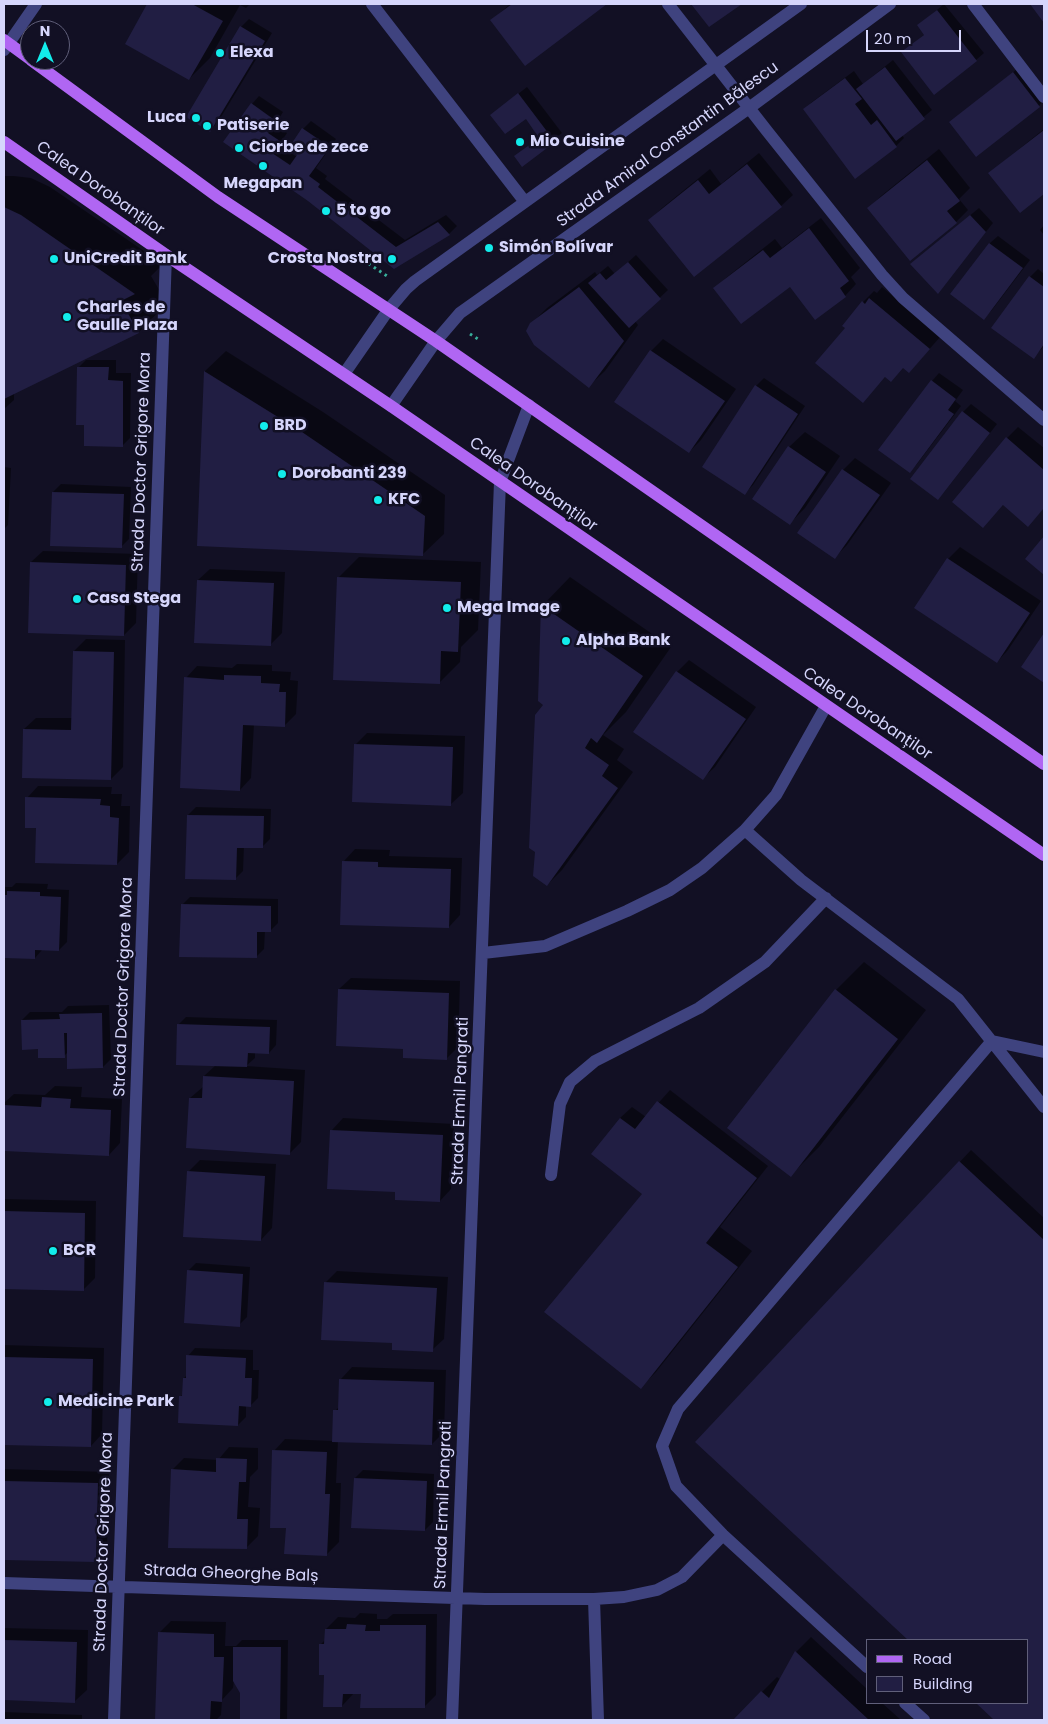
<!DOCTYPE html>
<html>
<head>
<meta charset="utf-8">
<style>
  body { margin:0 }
  #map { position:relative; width:1048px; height:1724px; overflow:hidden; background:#121024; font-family:Poppins,sans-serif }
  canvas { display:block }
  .frame { position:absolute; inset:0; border:5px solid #d6d6fc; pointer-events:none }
  .legend { position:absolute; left:866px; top:1639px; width:162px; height:65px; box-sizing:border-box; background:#121024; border:1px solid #605f7a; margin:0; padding:6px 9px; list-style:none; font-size:15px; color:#d6d6fc }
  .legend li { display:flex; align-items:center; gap:10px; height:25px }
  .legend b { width:25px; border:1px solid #605f7a }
  .north { position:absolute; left:20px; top:20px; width:50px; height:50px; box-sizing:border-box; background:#121024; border:1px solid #605f7a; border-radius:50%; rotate:0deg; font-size:14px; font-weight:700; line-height:20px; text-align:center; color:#d6d6fc }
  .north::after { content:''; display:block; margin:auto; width:18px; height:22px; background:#12eceb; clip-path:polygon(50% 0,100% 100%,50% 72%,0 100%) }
  .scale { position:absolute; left:866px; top:30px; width:95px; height:22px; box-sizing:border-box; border:2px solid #d6d6fc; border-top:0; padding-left:6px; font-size:15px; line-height:18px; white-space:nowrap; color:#d6d6fc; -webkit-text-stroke:4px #121024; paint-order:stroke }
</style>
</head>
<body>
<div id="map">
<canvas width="1048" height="1724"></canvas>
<div class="frame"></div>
<ul class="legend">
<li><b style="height:6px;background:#b066f3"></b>Road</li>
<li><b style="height:14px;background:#211e43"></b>Building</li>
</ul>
<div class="north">N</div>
<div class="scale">20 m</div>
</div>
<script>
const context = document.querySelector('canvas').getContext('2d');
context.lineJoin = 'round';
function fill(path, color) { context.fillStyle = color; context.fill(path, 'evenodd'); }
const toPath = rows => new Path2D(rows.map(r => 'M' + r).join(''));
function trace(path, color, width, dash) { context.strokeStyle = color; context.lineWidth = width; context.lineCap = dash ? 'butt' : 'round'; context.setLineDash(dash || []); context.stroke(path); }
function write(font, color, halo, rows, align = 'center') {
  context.font = font + ' Poppins,sans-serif'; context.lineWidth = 5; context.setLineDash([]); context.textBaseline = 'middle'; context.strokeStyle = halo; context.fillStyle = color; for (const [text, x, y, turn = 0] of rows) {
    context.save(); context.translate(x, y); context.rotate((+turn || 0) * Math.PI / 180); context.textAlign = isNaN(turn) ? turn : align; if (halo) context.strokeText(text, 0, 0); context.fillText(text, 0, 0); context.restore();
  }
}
const shadow = toPath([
  [149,4,250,4,246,8,240,5,210,58,189,79,126,44],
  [510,4,605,4,525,64,491,21],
  [944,4,984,53,976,60,903,52,925,34,919,25],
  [249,19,272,33,218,122,210,130,241,27],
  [893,60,932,110,902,135,904,138,896,146,855,177,804,109,812,102,854,71,863,84],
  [1021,66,1044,100,1039,106,959,115],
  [527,87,562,133,522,165,516,157,540,136,526,117,491,115],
  [259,96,283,112,275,125,287,133,279,145,297,157,299,155,290,148,303,129,311,121,336,139,316,168,327,176,325,179,405,240,446,215,457,226,449,234,394,267,308,200,225,142,252,104],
  [1044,129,1044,192,1020,211,998,166],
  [939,149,970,188,959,199,968,210,956,222,910,259,869,208,881,196],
  [759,153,793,195,781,206,650,220,662,208,710,169,721,184],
  [4,176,14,176,31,178,50,187,163,264,151,276,167,303,139,332,14,393,14,400,4,409],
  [979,208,993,223,938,292,911,264],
  [821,218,860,268,851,277,856,284,845,296,790,285,715,288,727,277,775,239,782,248],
  [1044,225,1044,235,1040,230],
  [998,236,1030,260,992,310,984,318,952,293,990,243],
  [636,255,668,290,635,321,638,325,605,371,589,386,531,324,547,308,595,272,597,275,608,266,615,274],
  [1038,269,1044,274,1044,346,1033,358,1030,277],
  [882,287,941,336,909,372,904,367,886,376,863,402,847,328,863,302,874,291,877,293],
  [663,339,736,389,701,440,689,452,616,402,651,351],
  [226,351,323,412,445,495,444,534,423,554,198,545,205,371],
  [86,360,116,360,116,373,131,373,130,438,122,446,85,424,78,368],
  [939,373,963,390,955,401,961,406,917,464,909,472,932,381],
  [764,378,805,406,753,485,745,493,756,386],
  [971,404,997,424,945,491,938,499,963,412],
  [1018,427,1044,448,1044,508,1028,525,1004,504,983,527,1007,438],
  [805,432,840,456,805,508,790,523,789,447],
  [855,458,891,483,847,545,835,557,799,532,843,470],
  [4,467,11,468,8,525,4,529],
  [61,484,131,487,129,539,121,547,53,492],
  [960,547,1041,601,1008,650,997,662,948,559],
  [43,551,138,554,136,623,124,635,31,562],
  [359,557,481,562,478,630,461,647,460,662,440,682,338,578],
  [210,569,285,572,282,633,270,645,198,580],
  [570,577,671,647,626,712,603,735,624,749,617,760,633,772,562,870,547,885,545,705,539,700,542,606],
  [86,639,125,640,123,767,111,779,24,729,36,718,73,718,74,651],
  [689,660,756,707,715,767,703,778,677,672],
  [237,664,272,665,272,671,291,672,290,680,298,681,296,714,284,726,254,724,251,778,240,790,186,678,197,666,232,668],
  [367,733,465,736,463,793,451,804,355,745],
  [38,786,112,787,111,794,122,794,121,806,130,806,129,852,117,864,37,826,27,798],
  [196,807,271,809,270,839,262,847,244,846,243,871,235,879,188,815],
  [355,849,390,850,389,856,462,858,460,915,449,927,344,861],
  [16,883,48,884,47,889,69,890,67,942,59,950,42,950,35,958,4,946,4,887,12,887],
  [190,897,278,899,278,923,270,931,265,931,264,949,256,957,182,905],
  [864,962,926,1010,819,1147,791,1175,836,990],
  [351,978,460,981,458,1047,446,1059,404,1048,339,989],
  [109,1005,111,1059,103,1067,68,1052,64,1056,39,1048,22,1020,30,1012,62,1012,68,1006],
  [186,1017,277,1020,276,1045,269,1053,255,1052,255,1058,246,1066,305,1070,301,1142,289,1154,190,1098,204,1086,204,1076,216,1065,178,1025],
  [55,1086,82,1087,81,1097,122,1099,120,1143,109,1155,4,1150,4,1103,14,1094,45,1095],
  [670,1090,768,1166,720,1227,752,1251,656,1372,641,1387,644,1193,620,1118,632,1107,646,1117],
  [343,1118,454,1124,451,1189,440,1201,397,1191,332,1130],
  [971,1150,1044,1218,1044,1720,996,1720,977,1703,1027,1703,1027,1640,910,1640,697,1442],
  [200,1160,276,1164,272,1228,261,1240,188,1172],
  [4,1199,96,1201,95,1278,83,1290,4,1288],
  [196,1263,250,1267,247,1317,239,1325,188,1271],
  [337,1271,448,1277,444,1339,432,1350,393,1342,325,1283],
  [4,1345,104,1348,102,1434,91,1446,4,1444],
  [195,1348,253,1350,253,1370,259,1370,258,1398,250,1406,246,1405,246,1417,238,1425,180,1397,183,1394,184,1378,187,1375,188,1356],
  [352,1367,446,1370,444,1432,432,1444,338,1441,336,1483,341,1483,339,1542,327,1554,287,1527,274,1451,285,1439,333,1441,335,1411,340,1406,341,1379],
  [229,1447,258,1448,258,1469,250,1477,248,1507,260,1508,258,1536,246,1548,172,1470,184,1458,218,1460],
  [4,1469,109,1472,107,1549,96,1561,4,1558],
  [363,1470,434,1474,433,1522,425,1530,355,1478],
  [360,1613,377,1614,377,1619,387,1619,393,1614,437,1614,436,1695,424,1707,362,1693,354,1693,342,1706,325,1674,320,1645,326,1639,326,1629,338,1617,355,1618],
  [171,1621,226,1622,225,1646,236,1646,242,1640,288,1640,287,1720,241,1720,242,1692,234,1680,233,1688,222,1700,221,1715,216,1720,156,1720,159,1633],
  [4,1628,88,1630,87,1690,75,1701,4,1699],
  [811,1637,867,1689,867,1703,882,1703,901,1720,734,1720,777,1677,781,1680,796,1652],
  [4,1712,82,1715,82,1720,4,1720]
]);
const building = toPath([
  [147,4,192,4,223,21,189,80,125,44],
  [512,4,607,4,525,66,490,20],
  [691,4,742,4,709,27],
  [1030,4,1044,4,1044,23],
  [937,10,977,61,934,95,901,52,924,35,917,25],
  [240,26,265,41,210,132,186,117],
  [885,67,925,119,896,141,856,89],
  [1013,72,1040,107,976,157,949,122],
  [845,78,862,99,855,104,871,125,877,120,897,147,855,179,803,109],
  [518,93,555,142,522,167,514,156,539,138,526,119,505,134,490,115],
  [251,103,276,121,268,133,280,141,272,153,290,165,297,155,288,149,302,128,330,147,309,176,320,184,318,187,396,247,438,222,450,235,394,269,308,201,223,142],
  [1044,130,1044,194,1020,213,988,173],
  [927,160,960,201,947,211,957,223,910,261,867,208],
  [747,164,782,207,694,277,648,220,698,180,709,194],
  [4,207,21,215,135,294,121,301,139,333,4,399],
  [970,215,986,232,938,294,910,264],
  [809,228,849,281,840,288,846,297,815,320,790,287,741,324,713,288,763,250,770,258],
  [989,243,1023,268,984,320,950,294],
  [628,262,661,299,629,328,588,283,600,273,606,280],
  [1029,276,1044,287,1044,344,1034,359,991,328],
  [579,287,624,341,589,388,534,345,526,331,530,323],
  [869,298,930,349,909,373,903,368,891,382,885,377,863,403,815,363,845,328,842,326,862,301,865,304],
  [650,350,725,401,689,453,614,402],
  [77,367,109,367,108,380,123,381,123,447,84,446,84,425,76,425],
  [204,371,302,432,425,516,423,556,197,546],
  [931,380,956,399,948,410,954,414,910,473,878,450],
  [755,385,798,414,745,495,702,467],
  [962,411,990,433,938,500,910,479],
  [1006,437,1044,470,1044,508,1028,527,1003,505,983,528,952,502],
  [788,446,826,472,790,525,752,499],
  [842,469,880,495,835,559,797,533],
  [52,492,124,494,122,548,50,546],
  [1044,536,1044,575,1025,559],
  [947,558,1030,613,997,663,914,608],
  [30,562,126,565,124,636,28,633],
  [337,577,461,582,458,652,441,651,440,684,333,680],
  [197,580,274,583,271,646,194,643],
  [541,605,643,676,597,743,591,738,585,748,609,765,602,776,618,788,547,886,533,876,535,852,529,848,535,715,543,705,538,701],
  [1044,633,1044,683,1021,667],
  [73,651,114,652,111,780,22,778,23,729,71,730],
  [676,671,746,719,703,780,633,732],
  [224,675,261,676,261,683,280,684,279,692,286,692,285,727,243,725,240,791,180,788,184,677,224,680],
  [354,744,453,747,451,806,352,802],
  [25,797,101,799,100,805,110,806,110,817,119,818,117,865,35,863,36,828,25,828],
  [187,815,264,816,263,848,237,848,236,880,185,879],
  [342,861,378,862,378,867,451,869,449,928,340,925],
  [7,891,40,892,40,896,61,897,59,951,35,950,35,959,5,958,4,895,7,895],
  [181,904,271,906,271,932,257,932,257,958,179,957],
  [338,989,449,993,447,1060,403,1058,403,1049,336,1046],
  [835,989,898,1039,791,1177,727,1128],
  [102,1013,103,1068,67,1069,67,1033,64,1033,65,1058,38,1058,38,1049,22,1050,21,1020,60,1019,59,1014],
  [177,1024,270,1027,269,1054,248,1053,247,1067,176,1065],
  [203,1076,294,1081,290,1155,186,1148,189,1098,202,1098],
  [42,1097,71,1099,70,1108,111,1110,109,1156,4,1151,4,1105,41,1107],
  [657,1101,757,1178,706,1243,738,1267,641,1389,544,1312,642,1194,591,1154,620,1118,635,1129],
  [330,1130,443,1135,440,1202,395,1200,395,1192,327,1189],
  [959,1161,1044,1240,1044,1720,994,1720,976,1703,1027,1703,1027,1640,908,1640,695,1442],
  [187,1171,265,1176,261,1241,183,1237],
  [4,1211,85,1213,84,1291,4,1289],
  [187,1270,243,1274,240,1327,184,1323],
  [324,1282,437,1288,433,1352,392,1350,392,1343,321,1340],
  [186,1355,246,1358,245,1378,252,1378,251,1407,239,1406,238,1426,178,1423,179,1396,182,1396,183,1378,186,1378],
  [4,1357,93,1359,91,1447,4,1445],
  [339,1379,434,1382,432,1445,332,1442,333,1410,338,1410],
  [272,1450,327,1452,325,1494,330,1494,327,1556,284,1554,286,1528,270,1528],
  [216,1458,247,1459,246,1482,239,1482,237,1519,248,1519,247,1549,168,1548,171,1469,216,1472],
  [354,1478,427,1481,425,1531,351,1528],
  [4,1481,98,1483,96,1562,4,1560],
  [347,1624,366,1625,365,1631,380,1631,380,1625,426,1625,425,1708,360,1708,361,1694,343,1694,342,1707,323,1707,324,1675,319,1675,319,1644,324,1644,325,1629,346,1629],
  [158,1632,214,1634,214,1657,224,1657,222,1702,211,1701,210,1720,155,1720],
  [4,1640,77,1642,75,1703,4,1700],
  [233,1647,281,1647,280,1720,240,1720,240,1693,233,1681],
  [795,1651,869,1720,733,1720,761,1691,769,1698]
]);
const path = toPath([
  [363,260,387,276],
  [470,334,478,339]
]);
const minor = toPath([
  [372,4,525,202],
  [668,4,767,131,882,275,903,298,1044,420],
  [973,4,1044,97],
  [4,50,36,4],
  [344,374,389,309,406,289,415,281,801,4],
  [391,406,436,341,460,313,749,108,890,4],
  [745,830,801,880,958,999,1044,1107],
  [483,953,545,946,627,911,670,890,702,868,745,830,776,795,826,706],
  [551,1175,560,1104,570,1082,595,1061,699,1008,765,962,826,898],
  [4,1583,485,1599,594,1599,624,1597,657,1590,682,1577,723,1535],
  [594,1599,598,1720],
  [867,1667,723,1535,676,1486,662,1446,678,1409,992,1041,1044,1052],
  [905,1703,924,1720],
  [114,1720,166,255],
  [452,1720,500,482,529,405]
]);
const major = toPath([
  [4,40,30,59],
  [31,60,218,197,436,341,1044,764],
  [4,142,166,255,391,406,1044,855]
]);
const markers = [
  [220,53,5,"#12eceb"],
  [196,118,5,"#12eceb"],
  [207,126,5,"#12eceb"],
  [520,142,5,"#12eceb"],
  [239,148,5,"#12eceb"],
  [263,166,5,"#12eceb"],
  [326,211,5,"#12eceb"],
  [489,248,5,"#12eceb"],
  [54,259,5,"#12eceb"],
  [392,259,5,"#12eceb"],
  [67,317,5,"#12eceb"],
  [264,426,5,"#12eceb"],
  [282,474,5,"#12eceb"],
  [378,500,5,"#12eceb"],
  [77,599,5,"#12eceb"],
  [447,608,5,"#12eceb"],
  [566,641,5,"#12eceb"],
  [53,1251,5,"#12eceb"],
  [48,1402,5,"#12eceb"]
];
const poiNames = [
  ["Elexa",230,53],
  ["Luca",186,118,"right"],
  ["Patiserie",217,126],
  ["Mio Cuisine",530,142],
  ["Ciorbe de zece",249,148],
  ["Megapan",263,184,"center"],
  ["5 to go",336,211],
  ["Simón Bolívar",499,248],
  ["UniCredit Bank",64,259],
  ["Crosta Nostra",382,259,"right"],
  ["Charles de",77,308],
  ["Gaulle Plaza",77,326],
  ["BRD",274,426],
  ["Dorobanti 239",292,474],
  ["KFC",388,500],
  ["Casa Stega",87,599],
  ["Mega Image",457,608],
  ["Alpha Bank",576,641],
  ["BCR",63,1251],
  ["Medicine Park",58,1402]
];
const streetNames = [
  ["Strada Amiral Constantin Bălescu",668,145,-36],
  ["Calea Dorobanților",100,189,35],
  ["Strada Doctor Grigore Mora",142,462,-88],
  ["Calea Dorobanților",533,485,35],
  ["Calea Dorobanților",867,714,34],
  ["Strada Doctor Grigore Mora",124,987,-88],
  ["Strada Ermil Pangrati",461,1101,-88],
  ["Strada Ermil Pangrati",444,1505,-88],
  ["Strada Doctor Grigore Mora",104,1542,-88],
  ["Strada Gheorghe Balș",231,1574,2]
];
fill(shadow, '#0007');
fill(building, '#211e43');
trace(path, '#38ae9a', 3, [2.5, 4]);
trace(minor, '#3f437f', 12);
trace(major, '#b066f3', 12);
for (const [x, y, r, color] of markers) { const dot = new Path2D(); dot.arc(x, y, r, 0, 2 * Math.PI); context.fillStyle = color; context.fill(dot); trace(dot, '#121024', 2); }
write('bold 16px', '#d6d6fc', '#121024', poiNames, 'left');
write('16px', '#d6d6fc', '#121024', streetNames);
</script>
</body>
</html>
